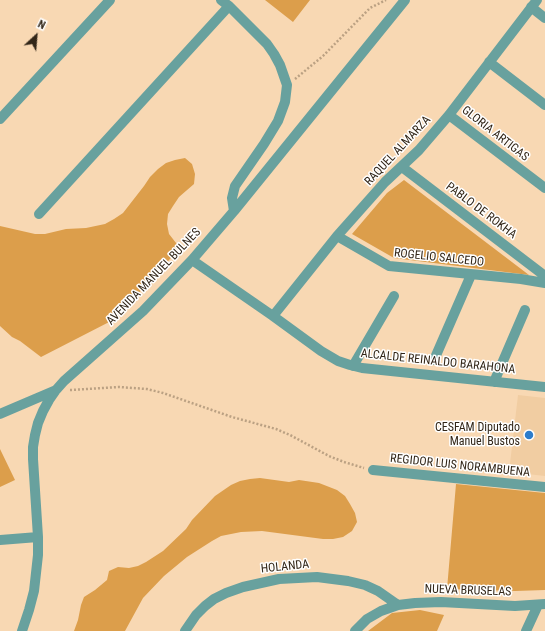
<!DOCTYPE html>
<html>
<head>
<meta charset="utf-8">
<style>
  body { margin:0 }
  #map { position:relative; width:545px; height:631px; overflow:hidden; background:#f8d8b3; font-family:"Roboto Condensed",sans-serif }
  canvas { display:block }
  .north { position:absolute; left:16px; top:16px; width:40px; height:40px; -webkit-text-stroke:3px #fff; paint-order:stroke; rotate:26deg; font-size:11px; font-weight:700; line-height:16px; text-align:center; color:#322618 }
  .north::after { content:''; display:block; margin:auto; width:14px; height:18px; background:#322618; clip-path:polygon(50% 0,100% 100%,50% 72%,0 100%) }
</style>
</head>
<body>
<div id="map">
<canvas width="545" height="631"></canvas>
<div class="north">N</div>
</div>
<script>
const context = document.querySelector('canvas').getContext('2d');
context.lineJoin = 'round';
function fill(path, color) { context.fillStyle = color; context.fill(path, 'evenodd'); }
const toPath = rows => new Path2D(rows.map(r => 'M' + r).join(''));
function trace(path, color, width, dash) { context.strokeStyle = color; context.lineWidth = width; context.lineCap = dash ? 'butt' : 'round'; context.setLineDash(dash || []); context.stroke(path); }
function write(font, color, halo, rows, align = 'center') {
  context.font = font + ' "Roboto Condensed",sans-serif'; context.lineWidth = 3; context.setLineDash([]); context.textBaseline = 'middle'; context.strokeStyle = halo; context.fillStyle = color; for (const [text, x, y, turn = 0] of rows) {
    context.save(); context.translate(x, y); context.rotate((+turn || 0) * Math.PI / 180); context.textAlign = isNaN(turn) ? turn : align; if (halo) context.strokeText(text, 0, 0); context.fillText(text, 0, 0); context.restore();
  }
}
const built = toPath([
  [518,395,545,398,545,476,509,472]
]);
const green = toPath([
  [265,0,310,0,293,22],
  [185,158,192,164,195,174,194,184,179,197,173,206,168,214,167,224,169,234,180,248,115,319,41,357,20,341,12,337,0,326,0,226,35,234,45,234,66,229,86,228,105,224,114,219,123,213,144,186,150,177,158,169,166,163,175,160],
  [404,180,529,275,394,258,352,234,387,193],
  [0,449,15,480,0,487],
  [260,478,289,482,299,480,319,483,337,490,345,496,350,504,355,513,357,522,352,531,343,537,333,539,323,539,262,531,241,532,221,536,212,541,187,557,164,576,143,598,125,631,74,631,78,620,81,605,84,597,95,590,107,580,109,571,118,567,129,568,138,566,146,562,163,551,186,529,192,520,215,496,231,485,240,481,250,479],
  [456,484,545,493,545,590,515,591,447,589],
  [420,610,444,615,437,631,368,631,392,613]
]);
const path = toPath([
  [295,79,323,56,370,8,386,0],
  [70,390,119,387,147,389,163,393,232,417,276,429,290,435,329,456,344,462,364,468]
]);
const minor = toPath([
  [221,0,229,6,267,44,274,54,280,65,287,85,285,102,278,121,264,144,235,186,232,198,234,211],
  [531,7,545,18],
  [489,62,545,105],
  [449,115,545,188],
  [0,119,110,0],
  [402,167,545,276],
  [39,214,229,6],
  [337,236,389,266,521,279,545,283],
  [192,260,273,316,321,351,338,361,350,365,362,368,545,387],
  [273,316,337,236,385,182,419,150,449,115,537,0],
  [434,360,471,275],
  [353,366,394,296],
  [494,382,525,310],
  [0,414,56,390],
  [373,470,545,487],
  [0,540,38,537],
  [22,631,29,610,34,591,38,555,38,537,33,459,33,447,35,435,38,423,43,411,49,400,56,390,64,381,143,311,192,260,234,211,405,0],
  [185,631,196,615,205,606,214,599,226,593,243,587,279,579,317,577,348,581,365,585,378,591,398,605],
  [355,631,367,619,381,611,398,605,415,603,441,602,515,606,545,604],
  [526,631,538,605]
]);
const markers = [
  [529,435,5,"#2c7ccb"]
];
const streetNames = [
  ["GLORIA ARTIGAS",495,134,38],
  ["RAQUEL ALMARZA",398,151,-47],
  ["PABLO DE ROKHA",481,211,37],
  ["ROGELIO SALCEDO",439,258,6],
  ["AVENIDA MANUEL BULNES",154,277,-46],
  ["ALCALDE REINALDO BARAHONA",438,362,6],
  ["REGIDOR LUIS NORAMBUENA",460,466,6],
  ["HOLANDA",285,567,-6],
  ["NUEVA BRUSELAS",468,591,2]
];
const poiNames = [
  ["CESFAM Diputado",520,428],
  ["Manuel Bustos",520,442]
];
fill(built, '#f1cda2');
fill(green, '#dc9e4b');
trace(path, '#bba183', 2.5, [2, 2]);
trace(minor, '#68a19e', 10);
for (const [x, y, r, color] of markers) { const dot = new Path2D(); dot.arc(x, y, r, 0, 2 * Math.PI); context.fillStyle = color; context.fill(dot); trace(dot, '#fff', 1.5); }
write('12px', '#322618', '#fff', streetNames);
write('12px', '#322618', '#fff', poiNames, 'right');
</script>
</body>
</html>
